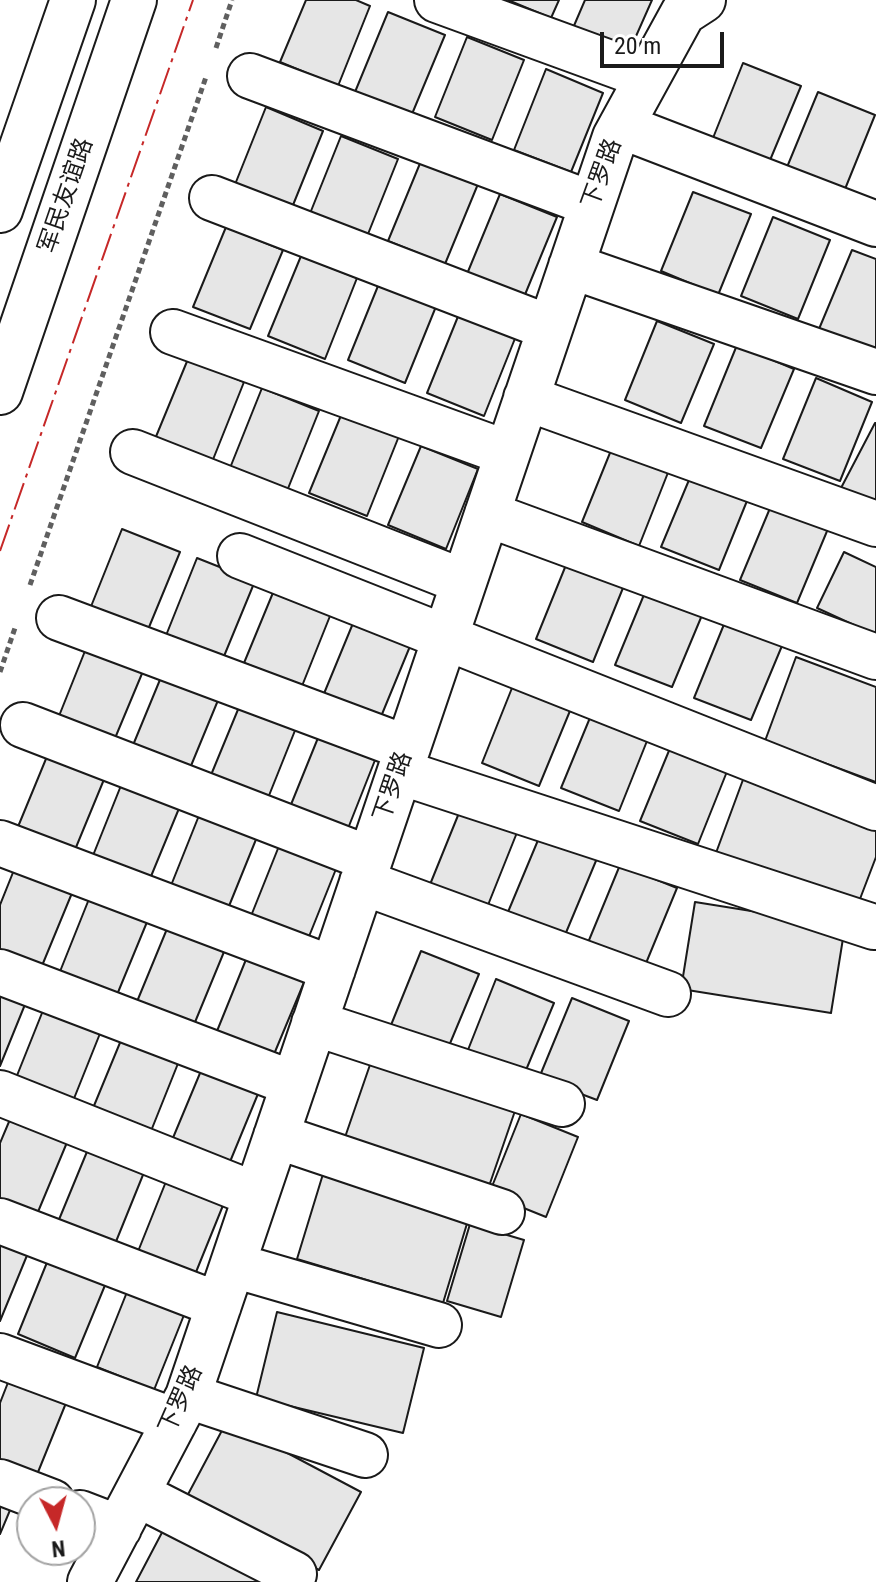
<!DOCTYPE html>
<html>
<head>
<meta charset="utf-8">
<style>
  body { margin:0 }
  #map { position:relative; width:876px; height:1582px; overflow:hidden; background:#fff; font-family:"Roboto Condensed",sans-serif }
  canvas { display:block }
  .north { position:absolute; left:16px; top:1486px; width:80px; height:80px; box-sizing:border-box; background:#fff; border:2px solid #a3a3a3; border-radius:50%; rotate:174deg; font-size:22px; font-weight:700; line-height:32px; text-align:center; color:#1a1a1a }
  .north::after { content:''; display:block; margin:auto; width:28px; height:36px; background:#c62828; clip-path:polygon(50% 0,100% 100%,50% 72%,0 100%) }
  .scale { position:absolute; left:600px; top:32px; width:124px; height:36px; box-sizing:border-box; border:4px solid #1a1a1a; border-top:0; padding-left:10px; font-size:24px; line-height:28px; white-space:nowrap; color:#1a1a1a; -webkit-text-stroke:6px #fff; paint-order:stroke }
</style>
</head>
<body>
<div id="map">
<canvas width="876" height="1582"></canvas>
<div class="north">N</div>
<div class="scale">20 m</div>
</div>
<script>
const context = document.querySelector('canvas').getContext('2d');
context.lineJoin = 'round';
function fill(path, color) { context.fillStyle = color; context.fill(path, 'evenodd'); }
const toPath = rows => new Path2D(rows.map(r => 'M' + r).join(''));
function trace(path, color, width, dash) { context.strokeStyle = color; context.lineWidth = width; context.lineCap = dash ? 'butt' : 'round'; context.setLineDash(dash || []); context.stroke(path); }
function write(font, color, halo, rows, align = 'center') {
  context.font = font + ' "Roboto Condensed","Noto Sans SC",sans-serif'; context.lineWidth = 6; context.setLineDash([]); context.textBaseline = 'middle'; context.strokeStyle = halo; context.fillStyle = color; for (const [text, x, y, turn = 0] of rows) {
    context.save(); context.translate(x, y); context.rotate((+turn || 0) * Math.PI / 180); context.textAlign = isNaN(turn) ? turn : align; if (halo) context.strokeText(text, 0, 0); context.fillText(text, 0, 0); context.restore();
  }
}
const building = toPath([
  [306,0,356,0,370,6,338,86,280,62,306,0],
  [508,0,559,0,551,18,508,0],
  [585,0,652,0,629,52,573,28,585,0],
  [388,12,445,35,412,114,355,92,388,12],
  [467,37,524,60,492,140,435,117,467,37],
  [743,63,801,86,768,165,711,143,743,63],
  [546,69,603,93,571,172,514,150,546,69],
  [818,92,875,115,843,194,785,172,818,92],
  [266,107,323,131,291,210,234,187,266,107],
  [341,136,398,159,366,239,309,216,341,136],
  [421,161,478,184,445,264,388,241,421,161],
  [693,192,751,214,718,295,661,271,693,192],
  [500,194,557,217,524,297,467,274,500,194],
  [773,217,830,240,798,319,741,296,773,217],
  [226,227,283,250,250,329,193,307,226,227],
  [852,250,876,259,876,352,819,329,852,250],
  [301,256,357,278,325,359,268,336,301,256],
  [380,281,437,304,405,383,348,360,380,281],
  [459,314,516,336,484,416,427,393,459,314],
  [657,321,714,344,681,423,625,400,657,321],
  [737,345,794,369,761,448,704,426,737,345],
  [188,359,244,382,212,462,155,439,188,359],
  [816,378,872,402,840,481,783,459,816,378],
  [262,388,319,411,287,491,230,468,262,388],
  [342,413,399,436,367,516,309,493,342,413],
  [875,423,876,423,876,506,841,488,875,423],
  [614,443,671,465,639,546,582,522,614,443],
  [421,446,478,469,446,549,388,525,421,446],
  [694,468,751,491,719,570,661,547,694,468],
  [773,501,830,524,797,603,740,580,773,501],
  [122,529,180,552,147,632,90,609,122,529],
  [844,552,876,567,876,635,817,608,844,552],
  [197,558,255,581,222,661,165,638,197,558],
  [568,560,625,583,593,662,536,639,568,560],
  [277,583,334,606,302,686,244,663,277,583],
  [648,585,705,608,672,687,615,665,648,585],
  [356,616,413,639,380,719,323,696,356,616],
  [727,617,784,641,751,720,694,698,727,617],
  [89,641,146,664,113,743,57,721,89,641],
  [796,657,876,687,876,782,765,741,796,657],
  [164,670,221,693,188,773,131,750,164,670],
  [514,683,572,706,539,786,482,763,514,683],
  [244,695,300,718,268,798,211,775,244,695],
  [594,708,651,731,619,811,561,788,594,708],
  [322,728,379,750,347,831,290,807,322,728],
  [673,741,730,764,698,844,640,821,673,741],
  [48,754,105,777,72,857,15,834,48,754],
  [744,777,876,825,876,857,855,912,713,861,744,777],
  [122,783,180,806,147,886,90,863,122,783],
  [202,808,259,832,227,911,170,888,202,808],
  [461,808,518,830,486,910,429,887,461,808],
  [541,833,598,856,565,935,508,912,541,833],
  [281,841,338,864,306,944,249,921,281,841],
  [620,865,677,888,644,968,587,945,620,865],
  [14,870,72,893,39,973,0,957,0,905,14,870],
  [89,899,147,922,114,1002,57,979,89,899],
  [695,902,845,926,831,1013,681,989,695,902],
  [169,924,226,947,193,1027,136,1004,169,924],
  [421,951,479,974,446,1053,389,1030,421,951],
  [247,957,305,980,272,1059,215,1036,247,957],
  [496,979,554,1003,521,1082,464,1060,496,979],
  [0,992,26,1002,0,1066,0,992],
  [572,998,629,1021,597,1100,539,1078,572,998],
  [44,1008,101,1031,69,1111,12,1088,44,1008],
  [124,1033,181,1056,149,1136,91,1113,124,1033],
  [372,1059,516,1108,487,1192,343,1143,372,1059],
  [203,1066,260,1089,227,1169,170,1145,203,1066],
  [521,1114,578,1137,546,1217,489,1194,521,1114],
  [11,1117,68,1140,35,1219,0,1205,0,1143,11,1117],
  [91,1142,147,1165,115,1244,58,1222,91,1142],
  [169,1174,226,1198,194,1277,137,1254,169,1174],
  [323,1174,469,1217,443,1303,297,1259,323,1174],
  [470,1224,524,1240,501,1317,447,1301,470,1224],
  [0,1241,28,1253,0,1321,0,1241],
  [50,1255,108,1278,75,1358,18,1334,50,1255],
  [129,1287,186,1310,154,1390,97,1367,129,1287],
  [277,1312,424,1348,403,1433,256,1398,277,1312],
  [9,1380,66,1403,34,1482,0,1469,0,1403,9,1380],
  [227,1421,361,1492,319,1570,185,1500,227,1421],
  [0,1498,13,1503,0,1534,0,1498],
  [167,1523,279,1582,136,1582,167,1523]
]);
const path = toPath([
  [216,48,232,0],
  [30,585,206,77],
  [0,672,16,625]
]);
const minor = toPath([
  [437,0,648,77],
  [250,76,592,204],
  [621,126,876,224],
  [212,198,550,328],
  [0,210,73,0],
  [571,266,876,372],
  [173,332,507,453],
  [0,392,134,0],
  [526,398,876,524],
  [133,452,464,582],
  [487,514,876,657],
  [240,556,876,808],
  [59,618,407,748],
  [23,725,370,859],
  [400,772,874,927],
  [0,843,333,969],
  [362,882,668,994],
  [0,972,294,1084],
  [314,1023,562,1104],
  [0,1093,256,1195],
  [276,1136,502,1212],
  [0,1221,219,1305],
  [233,1265,439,1325],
  [0,1356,175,1421],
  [188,1396,365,1455],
  [0,1482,52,1502],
  [137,1494,294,1574],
  [80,1513,119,1528],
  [90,1582,188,1396,615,137,683,13,703,0]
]);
const power = toPath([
  [0,551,193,0]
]);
const streetNames = [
  ["下罗路",603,174,-70],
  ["军民友谊路",67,196,-71],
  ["下罗路",394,787,-71],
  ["下罗路",182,1400,-66]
];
fill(building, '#e6e6e6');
trace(building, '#1a1a1a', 2);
trace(minor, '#1a1a1a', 48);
trace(path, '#5f5f5f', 5, [6, 4]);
trace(minor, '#fff', 44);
trace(power, '#c62828', 2, [28, 6, 4, 6]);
write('24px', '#1a1a1a', '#fff', streetNames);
</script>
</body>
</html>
